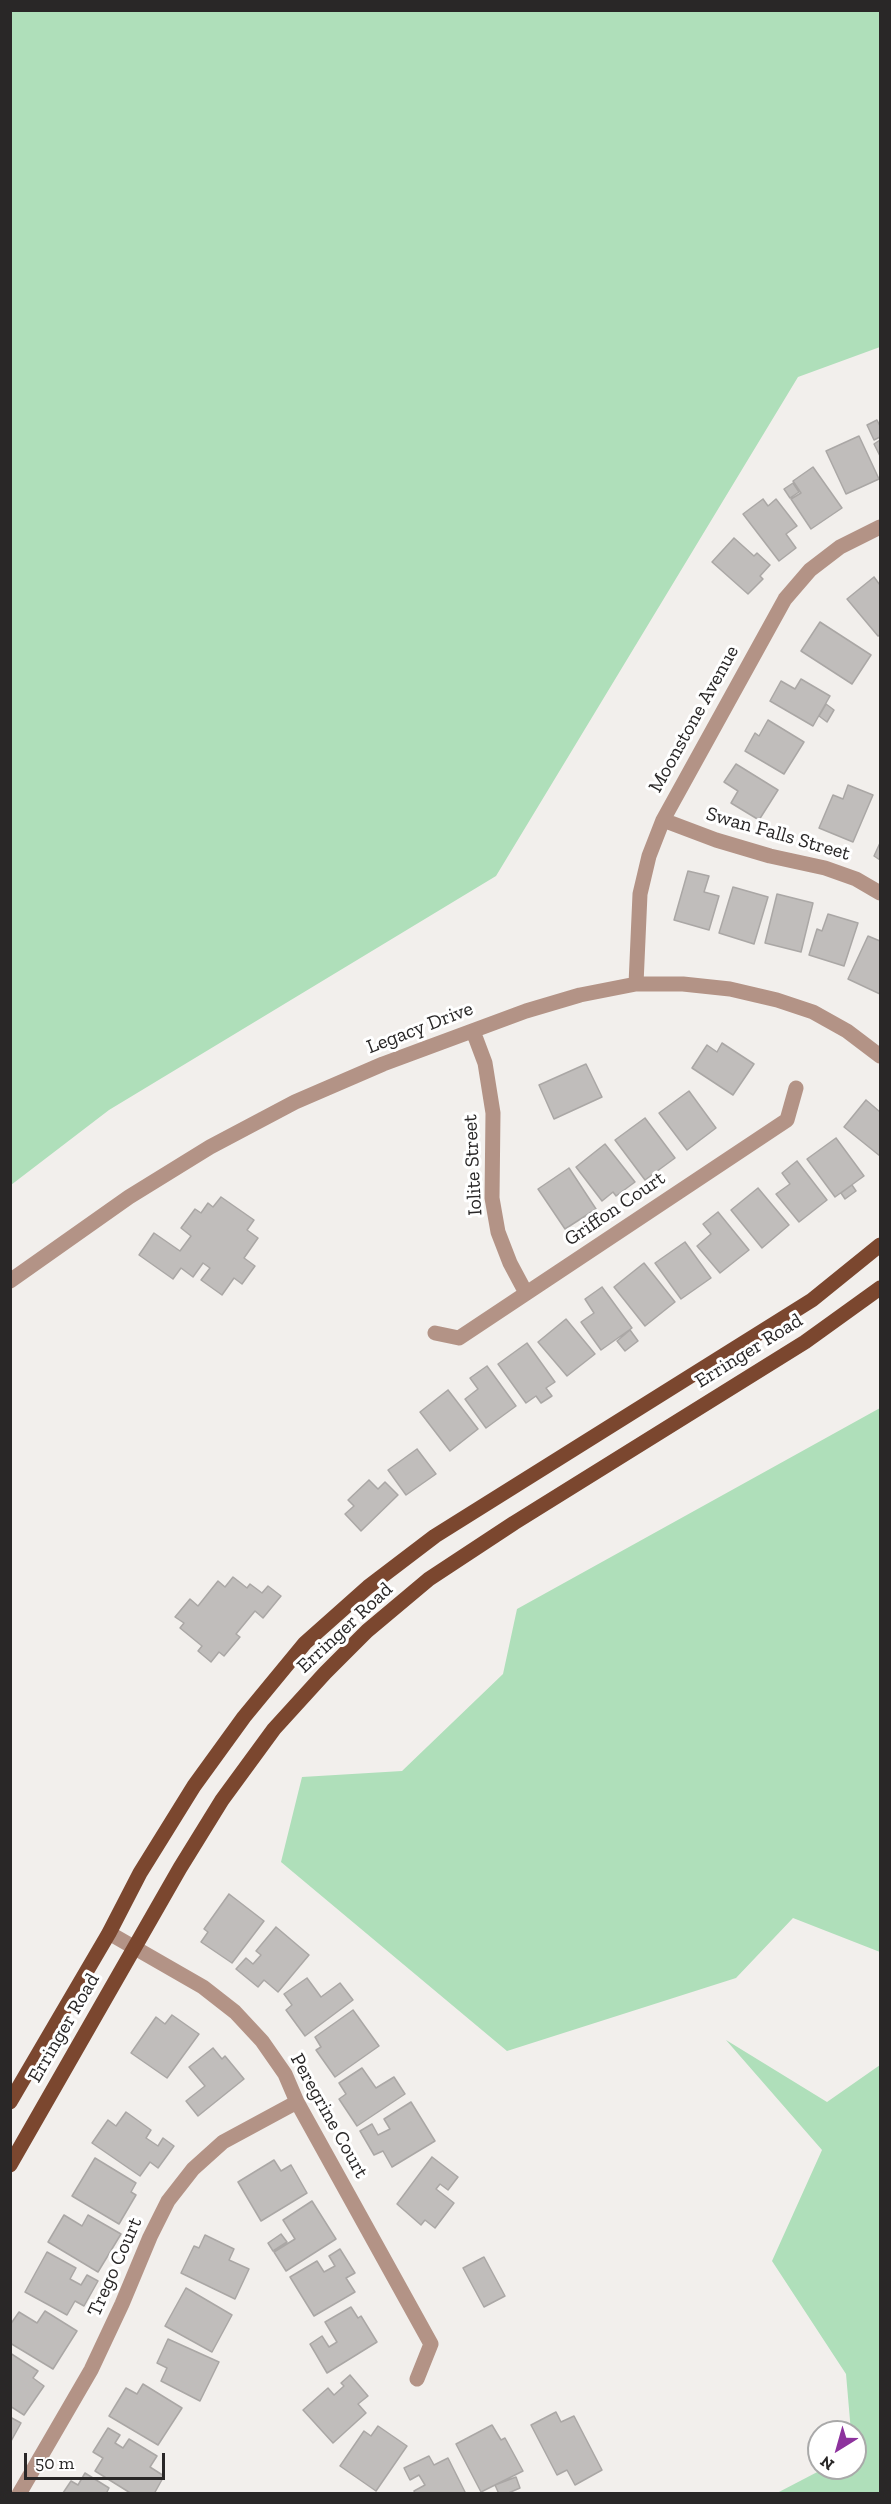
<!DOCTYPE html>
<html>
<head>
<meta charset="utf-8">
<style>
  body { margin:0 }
  #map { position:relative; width:891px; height:2504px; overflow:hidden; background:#f2efec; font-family:"Zilla Slab",serif }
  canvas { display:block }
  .frame { position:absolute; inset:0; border:12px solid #292727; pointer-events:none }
  .north { position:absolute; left:807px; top:2420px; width:60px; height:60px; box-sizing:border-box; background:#fff; border:2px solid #a9a9a9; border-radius:50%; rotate:217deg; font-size:16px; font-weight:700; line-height:24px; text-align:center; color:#292727 }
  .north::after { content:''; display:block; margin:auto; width:21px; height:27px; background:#8d329d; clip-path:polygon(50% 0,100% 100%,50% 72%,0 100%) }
  .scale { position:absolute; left:24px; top:2453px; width:141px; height:27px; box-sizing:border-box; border:3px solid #292727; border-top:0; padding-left:8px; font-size:18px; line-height:21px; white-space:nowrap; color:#292727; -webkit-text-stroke:4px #fff; paint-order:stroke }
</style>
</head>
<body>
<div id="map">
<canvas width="891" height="2504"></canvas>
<div class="frame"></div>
<div class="north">N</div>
<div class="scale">50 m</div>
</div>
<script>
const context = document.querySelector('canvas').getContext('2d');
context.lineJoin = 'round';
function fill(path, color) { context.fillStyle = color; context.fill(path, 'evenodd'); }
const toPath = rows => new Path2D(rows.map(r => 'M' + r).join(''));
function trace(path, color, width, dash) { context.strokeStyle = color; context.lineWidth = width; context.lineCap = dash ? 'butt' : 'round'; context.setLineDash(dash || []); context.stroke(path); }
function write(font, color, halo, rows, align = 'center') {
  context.font = font + ' "Zilla Slab",serif'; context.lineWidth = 6; context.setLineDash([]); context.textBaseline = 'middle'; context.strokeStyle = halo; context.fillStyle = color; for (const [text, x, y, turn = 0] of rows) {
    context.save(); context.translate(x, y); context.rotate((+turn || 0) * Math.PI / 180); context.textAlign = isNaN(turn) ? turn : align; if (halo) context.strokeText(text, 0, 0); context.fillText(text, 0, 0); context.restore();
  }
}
const green = toPath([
  [11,10,880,11,880,347,798,377,496,876,109,1110,11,1185],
  [880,1408,880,1952,793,1918,736,1978,507,2051,281,1862,302,1777,402,1771,503,1674,517,1609],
  [726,2040,827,2102,880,2065,880,2493,777,2493,825,2468,855,2468,855,2432,851,2432,846,2374,772,2261,822,2150]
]);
const building = toPath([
  [877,420,880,426,880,437,874,440,867,425,877,420],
  [859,436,879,479,846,494,826,451,859,436],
  [880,440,880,456,874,444,880,440],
  [813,467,842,508,811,529,791,499,801,493,793,481,813,467],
  [793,483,799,492,790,498,784,489,793,483],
  [763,499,768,506,776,499,797,526,786,534,796,548,779,561,743,514,763,499],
  [734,538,754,556,757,553,770,565,760,576,763,579,748,594,712,562,734,538],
  [874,577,880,585,880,635,878,636,847,599,874,577],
  [820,622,871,655,852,684,801,651,820,622],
  [801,679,830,696,813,726,770,701,781,681,795,689,801,679],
  [826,704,834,710,827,722,819,716,826,704],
  [768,720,804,742,784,774,745,751,755,733,759,736,768,720],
  [736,764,778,790,759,820,731,803,738,791,724,782,736,764],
  [848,785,873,795,853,842,819,828,833,795,843,799,848,785],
  [880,843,880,860,874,856,880,843],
  [688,871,709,876,704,892,719,896,709,930,674,920,688,871],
  [733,887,768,897,754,944,719,933,733,887],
  [777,894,813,903,801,952,765,943,777,894],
  [828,914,858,923,844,966,809,955,817,929,822,931,828,914],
  [868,936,880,941,880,994,848,979,868,936],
  [722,1043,754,1064,733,1095,692,1068,707,1045,717,1052,722,1043],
  [586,1064,602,1097,554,1119,539,1085,586,1064],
  [689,1091,716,1128,687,1150,659,1113,689,1091],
  [866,1100,880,1112,880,1156,844,1127,866,1100],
  [645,1118,675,1158,645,1180,615,1140,645,1118],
  [836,1138,864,1176,835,1197,807,1159,836,1138],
  [605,1144,635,1182,616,1196,613,1192,602,1201,576,1167,605,1144],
  [797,1161,827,1200,799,1222,776,1194,790,1184,782,1173,797,1161],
  [569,1168,596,1209,565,1229,538,1189,569,1168],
  [852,1185,856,1191,845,1199,841,1193,852,1185],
  [758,1188,789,1225,762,1248,731,1210,758,1188],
  [221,1197,254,1220,247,1230,258,1238,244,1258,255,1266,242,1284,234,1278,222,1295,201,1280,210,1268,203,1263,193,1277,181,1268,173,1279,139,1255,154,1233,180,1251,191,1236,181,1228,195,1209,201,1213,208,1203,213,1207,221,1197],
  [718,1212,749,1250,720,1273,697,1246,711,1234,703,1224,718,1212],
  [685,1242,711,1278,681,1299,655,1263,685,1242],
  [644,1263,675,1302,645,1326,614,1287,644,1263],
  [602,1287,632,1328,601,1350,581,1322,594,1313,585,1299,602,1287],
  [566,1319,595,1354,567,1376,538,1342,566,1319],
  [630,1330,638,1341,625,1351,617,1341,630,1330],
  [527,1343,555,1382,546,1388,552,1396,541,1403,536,1396,526,1403,498,1364,527,1343],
  [487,1366,516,1406,486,1428,465,1399,478,1389,470,1378,487,1366],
  [448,1390,478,1429,450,1451,420,1412,448,1390],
  [417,1449,436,1474,406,1495,388,1470,417,1449],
  [369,1480,378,1489,385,1482,398,1495,361,1531,345,1514,354,1506,348,1500,369,1480],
  [233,1577,247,1588,250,1584,262,1593,268,1586,281,1596,263,1618,255,1611,236,1634,240,1637,224,1656,219,1652,211,1662,198,1651,202,1646,180,1628,184,1623,175,1617,190,1599,198,1606,218,1581,225,1587,233,1577],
  [229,1894,264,1921,232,1963,201,1942,208,1932,204,1929,229,1894],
  [276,1927,309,1955,278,1992,264,1980,258,1987,236,1969,246,1958,253,1964,261,1955,256,1951,276,1927],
  [307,1978,321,1997,340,1983,353,2000,305,2036,286,2010,292,2005,284,1994,307,1978],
  [353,2010,379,2046,335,2077,316,2050,321,2047,315,2037,353,2010],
  [172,2015,199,2034,167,2078,131,2053,156,2017,165,2024,172,2015],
  [213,2048,222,2059,225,2056,244,2079,198,2116,186,2101,205,2086,189,2067,213,2048],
  [362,2068,376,2088,394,2077,405,2094,357,2126,339,2099,346,2094,339,2083,362,2068],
  [411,2102,435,2141,392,2167,383,2151,374,2155,360,2131,372,2124,378,2135,390,2129,384,2119,411,2102],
  [126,2112,151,2130,146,2138,158,2146,163,2138,174,2146,158,2168,150,2162,140,2176,92,2143,108,2120,116,2126,126,2112],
  [432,2157,458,2177,448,2190,440,2184,436,2189,454,2203,435,2228,425,2220,421,2225,397,2204,432,2157],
  [95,2158,136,2183,131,2192,136,2195,119,2224,72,2196,95,2158],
  [274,2160,281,2171,291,2165,307,2193,261,2221,238,2182,274,2160],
  [312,2201,336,2239,286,2271,274,2252,295,2239,283,2220,312,2201],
  [64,2215,82,2226,88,2215,121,2234,98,2272,48,2242,64,2215],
  [281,2234,287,2242,273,2251,268,2243,281,2234],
  [205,2235,234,2249,229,2260,249,2269,235,2299,181,2273,194,2246,199,2248,205,2235],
  [340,2249,355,2273,346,2278,355,2292,314,2316,290,2277,317,2261,324,2272,335,2266,329,2256,340,2249],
  [47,2252,76,2268,70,2279,81,2285,87,2275,98,2281,84,2306,75,2301,67,2315,25,2292,47,2252],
  [484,2257,505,2296,484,2307,463,2268,484,2257],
  [186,2288,232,2315,212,2352,165,2326,186,2288],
  [351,2307,358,2318,361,2316,377,2342,327,2373,310,2344,322,2336,329,2347,337,2342,325,2322,351,2307],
  [45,2311,77,2331,53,2369,10,2343,10,2325,19,2312,37,2323,45,2311],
  [168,2339,219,2362,200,2401,161,2381,167,2368,157,2363,168,2339],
  [10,2353,38,2371,33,2378,44,2386,24,2415,10,2406,10,2353],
  [350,2375,368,2396,358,2404,366,2413,333,2443,303,2410,328,2388,334,2395,344,2386,341,2383,350,2375],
  [143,2384,182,2408,158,2445,109,2416,126,2388,137,2394,143,2384],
  [556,2412,561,2422,574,2416,602,2470,575,2485,567,2470,557,2475,531,2425,556,2412],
  [10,2417,21,2423,10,2443,10,2417],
  [492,2425,501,2440,505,2438,523,2471,481,2492,456,2444,492,2425],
  [378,2426,407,2446,376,2491,340,2466,364,2431,371,2436,378,2426],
  [108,2428,120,2435,115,2443,123,2448,129,2439,157,2456,150,2467,164,2476,154,2494,132,2494,95,2471,103,2458,93,2452,108,2428],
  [429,2456,434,2465,448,2458,466,2494,415,2494,414,2491,425,2485,419,2475,410,2480,404,2468,429,2456],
  [85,2473,109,2488,106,2494,63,2493,71,2481,78,2485,85,2473],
  [516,2477,520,2488,506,2494,499,2494,495,2485,516,2477]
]);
const minor = toPath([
  [663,820,716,840,770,856,825,868,856,879,880,893],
  [636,984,640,894,649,856,663,820,785,599,810,570,840,547,880,527],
  [473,1031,485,1063,493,1113,492,1198,498,1232,510,1263,526,1293],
  [10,1281,129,1197,210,1147,295,1102,383,1064,526,1011,580,995,636,984,683,984,730,989,777,1000,813,1012,847,1031,880,1056],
  [435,1333,459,1338,787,1120,796,1088],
  [109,1933,203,1987,235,2012,262,2041,285,2074,297,2102,431,2344,417,2379],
  [19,2494,91,2370,122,2304,150,2237,168,2201,193,2169,223,2142,297,2102]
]);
const major = toPath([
  [10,2102,109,1933,140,1873,194,1786,244,1717,305,1643,368,1587,435,1536,812,1300,880,1245],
  [10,2165,180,1868,222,1800,274,1729,325,1673,367,1631,429,1579,514,1523,805,1342,880,1288]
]);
const streetNames = [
  ["Moonstone Avenue",694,719,-61],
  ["Swan Falls Street",778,834,16],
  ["Legacy Drive",420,1028,-21],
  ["Iolite Street",473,1165,-93],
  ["Griffon Court",615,1209,-34],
  ["Erringer Road",749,1351,-32],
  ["Erringer Road",345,1628,-43],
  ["Erringer Road",64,2028,-60],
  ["Peregrine Court",329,2116,61],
  ["Trego Court",115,2267,-66]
];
fill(green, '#afdfba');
fill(building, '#c0bdbb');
trace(building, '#aaa7a5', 1.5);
trace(minor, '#b39386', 15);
trace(major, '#7b472f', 15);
write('20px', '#292727', '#fff', streetNames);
</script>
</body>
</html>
